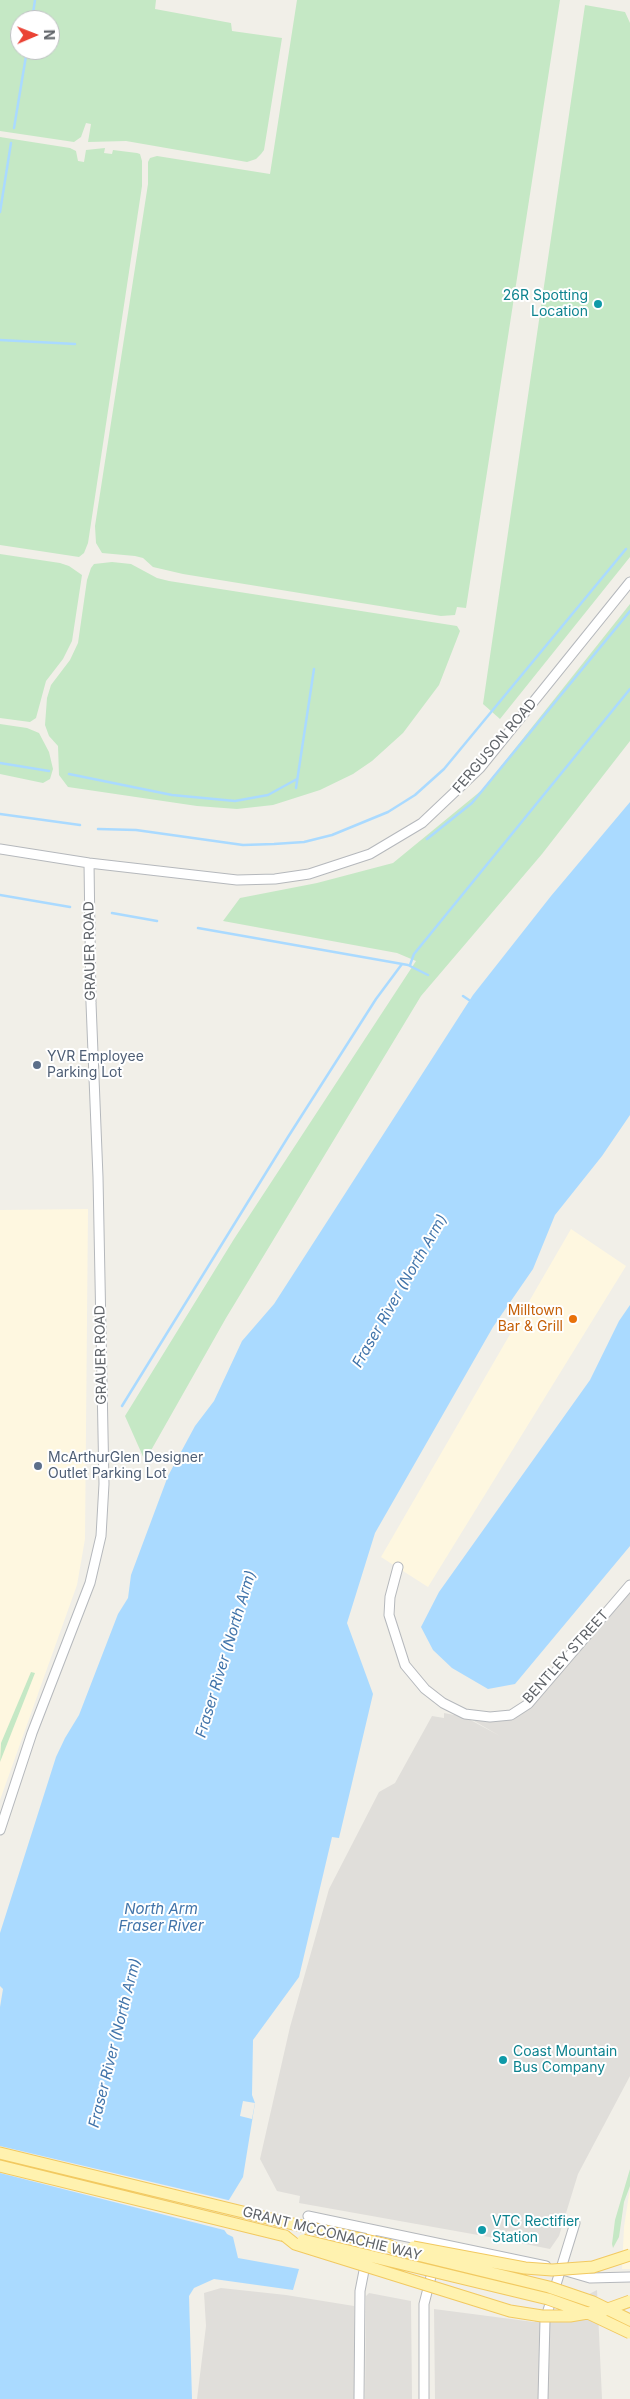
<!DOCTYPE html>
<html>
<head>
<meta charset="utf-8">
<style>
  body { margin:0 }
  #map { position:relative; width:630px; height:2399px; overflow:hidden; background:#f1efe8; font-family:Inter,sans-serif }
  canvas { display:block }
  .north { position:absolute; left:10px; top:10px; width:50px; height:50px; box-sizing:border-box; background:#fff; border:1px solid #bfc1c3; border-radius:50%; rotate:89deg; font-size:14px; font-weight:700; line-height:20px; text-align:center; color:#5f6368 }
  .north::after { content:''; display:block; margin:auto; width:18px; height:22px; background:#ea4335; clip-path:polygon(50% 0,100% 100%,50% 72%,0 100%) }
</style>
</head>
<body>
<div id="map">
<canvas width="630" height="2399"></canvas>
<div class="north">N</div>
</div>
<script>
const context = document.querySelector('canvas').getContext('2d');
context.lineJoin = 'round';
function fill(path, color) { context.fillStyle = color; context.fill(path, 'evenodd'); }
const toPath = rows => new Path2D(rows.map(r => 'M' + r).join(''));
function trace(path, color, width, dash) { context.strokeStyle = color; context.lineWidth = width; context.lineCap = dash ? 'butt' : 'round'; context.setLineDash(dash || []); context.stroke(path); }
function write(font, color, halo, rows, align = 'center') {
  context.font = font + ' Inter,sans-serif'; context.lineWidth = 4; context.setLineDash([]); context.textBaseline = 'middle'; context.strokeStyle = halo; context.fillStyle = color; for (const [text, x, y, turn = 0] of rows) {
    context.save(); context.translate(x, y); context.rotate((+turn || 0) * Math.PI / 180); context.textAlign = isNaN(turn) ? turn : align; if (halo) context.strokeText(text, 0, 0); context.fillText(text, 0, 0); context.restore();
  }
}
const commercial = toPath([
  [88,1209,85,1539,77,1585,0,1800,0,1210],
  [571,1229,626,1266,428,1587,381,1557],
  [630,2188,630,2269,622,2269,624,2227]
]);
const industrial = toPath([
  [630,1591,630,2076,578,2174,559,2236,550,2249,520,2243,517,2232,511,2231,507,2231,506,2240,299,2203,300,2196,277,2191,260,2159,290,2027,329,1889,379,1792,395,1783,432,1716,444,1718,444,1713,465,1717,500,1736,469,1718,493,1721,510,1720,528,1710],
  [221,2288,286,2295,354,2306,354,2399,197,2399,206,2326,204,2293],
  [597,2290,602,2399,435,2399,434,2309,534,2322],
  [369,2293,411,2301,412,2399,365,2399,366,2296]
]);
const green = toPath([
  [0,0,156,0,155,9,231,23,232,31,282,38,264,150,261,154,256,159,247,162,126,141,88,142,91,124,86,123,81,137,74,142,0,131],
  [20,20,50,20,50,50,20,50],
  [297,0,560,0,466,608,457,607,455,615,441,616,183,574,153,567,143,558,135,556,102,553,96,543,95,526,148,184,148,162,150,158,157,156,270,174],
  [585,5,625,12,630,23,630,557,500,719,483,704],
  [0,137,70,148,76,151,78,161,84,162,86,150,105,148,104,153,112,154,113,150,137,153,140,154,142,161,142,186,88,543,84,553,79,557,0,545],
  [0,554,60,563,69,566,82,575,72,641,63,659,46,681,36,718,30,722,0,718],
  [112,562,131,564,157,578,169,581,457,626,460,631,439,685,403,733,372,761,353,774,320,790,273,805,237,809,197,806,68,787,59,775,58,746,49,736,45,725,47,698,51,685,70,660,78,643,87,580,91,568,94,564],
  [630,604,630,741,542,854,421,996,226,1318,145,1461,125,1416,234,1239,416,961,397,953,223,921,240,898,317,883,393,863,482,790],
  [0,724,27,728,39,733,49,752,53,769,50,779,43,783,0,774],
  [31,1672,35,1673,0,1762,1,1743],
  [630,2169,630,2186,624,2202,619,2237,613,2248,612,2244,615,2220]
]);
const water = toPath([
  [630,802,630,1115,602,1156,555,1215,533,1269,493,1327,375,1533,347,1623,373,1694,339,1838,332,1837,299,1977,253,2040,252,2095,255,2103,243,2177,221,2213,223,2228,227,2234,233,2237,238,2258,299,2269,293,2290,214,2279,194,2288,189,2296,192,2399,0,2399,0,2007,3,1989,0,1986,0,1933,56,1757,65,1738,79,1715,118,1614,128,1598,131,1575,168,1476,195,1426,214,1401,242,1341,274,1304,473,995,551,896],
  [630,1305,630,1546,515,1684,488,1689,452,1668,433,1650,421,1627,439,1592,590,1380,619,1321]
]);
const pier = toPath([
  [243,2101,255,2103,252,2119,240,2116],
  [0,2146,232,2201,224,2214,228,2231,0,2173]
]);
const stream = toPath([
  [32,20,35,0],
  [14,128,27,50],
  [0,212,11,143],
  [0,340,75,344],
  [0,763,49,771],
  [69,774,172,795,235,801,268,795,297,779],
  [296,788,314,669],
  [0,814,80,825],
  [98,829,136,830,243,845,274,844,304,842,332,835,388,812,415,795,444,769,626,549],
  [427,839,472,803,630,611],
  [0,895,70,907],
  [112,913,157,921],
  [198,928,408,965,428,975],
  [410,965,414,954,630,689],
  [463,996,469,1000],
  [122,1406,288,1137,376,999,402,964]
]);
const minor = toPath([
  [0,849,89,863,237,880,275,879,309,874,370,854,422,823,480,768,630,582],
  [398,1567,390,1597,389,1615,405,1665,425,1689,443,1703,465,1714,490,1717,511,1715,528,1704,630,1585],
  [0,1830,32,1733,90,1583,101,1536,104,1484,98,1177,91,1003,89,863],
  [308,2216,546,2266],
  [566,2271,590,2278,630,2277],
  [359,2399,360,2291,371,2235],
  [424,2399,424,2304,437,2253],
  [543,2399,545,2320,575,2223]
]);
const major = toPath([
  [0,2153,284,2222],
  [0,2166,285,2236]
]);
const majorBridge = toPath([
  [284,2222,388,2245,397,2250,549,2287,593,2302,630,2320],
  [285,2236,295,2244,510,2311,542,2316,570,2316,605,2310,630,2301],
  [303,2240,548,2299,590,2314,630,2333],
  [413,2247,525,2268,552,2270,593,2267,630,2255]
]);
const markers = [
  [598,304,5,"#0f9aa8"],
  [37,1065,5,"#5c6f8a"],
  [573,1319,5,"#e8710a"],
  [38,1466,5,"#5c6f8a"],
  [503,2060,5,"#0f9aa8"],
  [482,2230,5,"#0f9aa8"]
];
const cultureNames = [
  ["26R Spotting",588,296,"right"],
  ["Location",588,312,"right"],
  ["Coast Mountain",513,2052],
  ["Bus Company",513,2068],
  ["VTC Rectifier",492,2222],
  ["Station",492,2238]
];
const streetNames = [
  ["FERGUSON ROAD",495,746,-49],
  ["GRAUER ROAD",90,951,-91],
  ["GRAUER ROAD",101,1355,-91],
  ["BENTLEY STREET",566,1657,-48],
  ["GRANT MCCONACHIE WAY",332,2234,14]
];
const serviceNames = [
  ["YVR Employee",47,1057],
  ["Parking Lot",47,1073],
  ["McArthurGlen Designer",48,1458],
  ["Outlet Parking Lot",48,1474]
];
const foodNames = [
  ["Milltown",563,1311],
  ["Bar & Grill",563,1327]
];
const waterNames = [
  ["Fraser River (North Arm)",400,1291,-60],
  ["Fraser River (North Arm)",226,1654,-73],
  ["North Arm",161,1909],
  ["Fraser River",161,1926],
  ["Fraser River (North Arm)",115,2043,-76]
];
fill(commercial, '#fef7e0');
fill(industrial, '#e0deda');
fill(green, '#c5e8c5');
fill(water, '#aadaff');
fill(pier, '#f1efe8');
trace(stream, '#aadaff', 2.5);
trace(minor, '#b5b8bc', 11);
trace(major, '#f2c960', 13);
trace(minor, '#fff', 9);
trace(major, '#fff2af', 11);
trace(majorBridge, '#f2c960', 13, []);
trace(majorBridge, '#fff2af', 11);
for (const [x, y, r, color] of markers) { const dot = new Path2D(); dot.arc(x, y, r, 0, 2 * Math.PI); context.fillStyle = color; context.fill(dot); trace(dot, '#fff', 2); }
write('14px', '#0d838f', '#fff', cultureNames, 'left');
write('14px', '#5f6368', '#fff', streetNames);
write('14px', '#4e5e75', '#fff', serviceNames, 'left');
write('14px', '#c56008', '#fff', foodNames, 'right');
write('italic 15px', '#4174aa', '#fff', waterNames);
</script>
</body>
</html>
